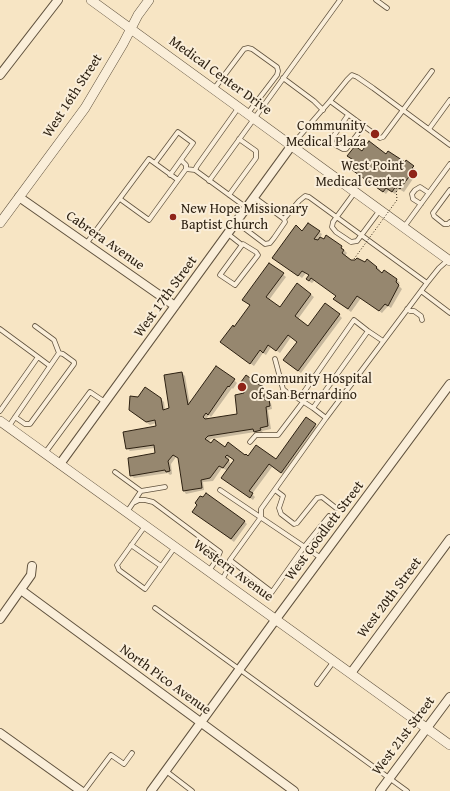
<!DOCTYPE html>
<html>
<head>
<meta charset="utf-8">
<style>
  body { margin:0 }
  canvas { display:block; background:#f7e5c4 }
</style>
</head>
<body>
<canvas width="450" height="791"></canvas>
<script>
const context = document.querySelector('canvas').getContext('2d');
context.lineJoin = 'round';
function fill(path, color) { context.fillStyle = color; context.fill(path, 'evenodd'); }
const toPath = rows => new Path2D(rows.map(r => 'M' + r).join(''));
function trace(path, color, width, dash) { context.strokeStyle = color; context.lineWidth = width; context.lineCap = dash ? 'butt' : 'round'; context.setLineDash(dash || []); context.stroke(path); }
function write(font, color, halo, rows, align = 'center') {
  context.font = font + ' "Gentium Book Plus",serif'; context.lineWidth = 4; context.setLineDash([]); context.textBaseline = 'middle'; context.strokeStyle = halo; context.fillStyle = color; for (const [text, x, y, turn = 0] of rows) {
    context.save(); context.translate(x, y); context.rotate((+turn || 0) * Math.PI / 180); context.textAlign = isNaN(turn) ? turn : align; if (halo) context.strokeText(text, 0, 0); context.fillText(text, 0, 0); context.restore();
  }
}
const shadow = toPath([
  [362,152,386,155,413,167,416,170,415,172,417,173,404,192,399,189,395,194,389,190,386,194,353,170,356,162,352,159],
  [303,232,319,232,322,234,320,238,324,241,327,237,341,247,347,253,345,256,351,260,365,263,367,261,377,267,380,270,379,272,382,274,384,271,397,280,400,283,398,285,402,289,391,308,388,306,382,313,361,298,351,312,334,299,337,296,315,280,312,283,310,282,307,279,310,276,306,273,302,278,277,260],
  [270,264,286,277,269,300,280,308,297,284,314,297,298,319,309,328,339,315,342,318,301,373,287,363,298,342,291,337,280,353,271,347,266,355,263,353,254,366,224,345,251,306,243,300],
  [182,373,185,376,190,404,234,380,237,383,233,389,232,388,211,417,209,415,206,419,239,415,245,393,260,387,262,386,265,389,267,401,268,400,271,403,272,409,268,410,271,429,262,431,263,433,257,434,255,432,211,439,208,442,246,456,276,460,307,418,318,428,284,475,272,467,252,494,255,497,253,500,222,478,228,471,222,468,213,481,203,482,204,490,186,494,184,491,179,459,176,457,171,464,172,474,170,475,168,473,134,478,131,475,156,454,155,448,130,451,127,448,157,427,156,423,150,425,133,413,161,399,164,402,165,410,170,409],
  [230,457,235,461,232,465,228,460],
  [197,514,244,521,247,524,234,542]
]);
const building = toPath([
  [369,141,386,154,388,151,405,162,406,160,414,166,412,168,414,170,400,189,396,186,392,192,386,188,383,192,352,170,354,167,352,166,355,161,347,156,355,146,362,151,369,141],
  [308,223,320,231,314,239,318,240,320,237,324,239,326,235,342,246,341,248,344,250,342,253,351,260,355,260,357,258,365,262,367,259,377,267,376,268,382,273,384,270,397,279,396,282,399,285,388,306,385,304,379,311,357,296,348,309,333,299,336,296,311,278,309,281,306,279,309,275,302,271,298,276,272,258,296,225,302,231,308,223],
  [269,263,284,273,266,297,280,307,297,283,311,294,295,316,308,326,325,303,340,314,298,371,283,360,297,342,288,335,276,351,268,345,263,353,260,350,250,364,220,342,233,325,234,327,250,305,242,300,269,263],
  [216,366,235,379,229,387,228,386,208,415,206,413,203,417,205,419,237,414,235,395,244,393,243,389,238,386,246,375,261,386,262,385,265,400,269,399,270,406,266,407,268,426,260,428,261,430,254,432,253,429,208,436,205,439,211,443,214,439,225,447,228,442,245,455,246,454,248,456,256,445,276,459,306,417,316,424,281,473,269,464,249,491,253,493,250,498,221,478,234,460,227,455,225,457,229,460,223,468,219,466,210,478,201,480,202,488,183,491,178,458,173,455,168,461,170,471,166,472,165,470,130,476,128,458,155,453,154,445,126,449,123,432,156,426,155,420,146,422,129,410,130,396,138,397,145,387,161,398,163,410,169,408,164,375,182,372,188,405,216,366],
  [206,493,245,521,231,539,192,512,197,505,195,503,200,496,203,497,206,493]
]);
const service = toPath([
  [376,0,387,8],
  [283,78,314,101,323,110],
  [214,89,244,49,248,48,252,49,277,67,278,71,277,75,248,113],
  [330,101,380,138,383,137,432,71],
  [239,107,197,166,195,170,247,208],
  [348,115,333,137,332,143,343,149,346,149,364,126],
  [429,129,450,100],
  [292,145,330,101,347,80,352,75,357,77,373,88,450,145],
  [181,160,186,165,186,169],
  [155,163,178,132,193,143,170,175],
  [178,180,186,169,195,170],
  [209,181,340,0],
  [450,190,433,213,434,216,444,224,448,224,450,222],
  [355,192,333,222,332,227,336,232,351,242,357,241,380,210],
  [229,195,256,158,256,151,239,139],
  [421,204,413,199,412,194,415,190,420,187,429,193],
  [284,219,299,201,305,196,309,197,427,283],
  [236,222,265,244,270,243,274,238,285,222,284,219,254,197],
  [404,227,450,164],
  [228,234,242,245,243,244,256,252,258,255,235,285,220,275,242,245],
  [86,244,149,159,178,180,149,220,120,199],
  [421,291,450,313],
  [407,309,410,311,414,311,421,316,422,320],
  [0,329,38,357,0,411],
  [383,341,368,331,313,408,326,418,427,283,439,268,448,260],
  [38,357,50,366],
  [275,359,283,389,289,394,299,399],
  [313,408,299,399,354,320,368,331],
  [15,417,25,424,30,424,74,364,74,362,63,354,59,353,54,340,35,326],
  [9,426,59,353],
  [250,442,256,435,278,435,303,402],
  [45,453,90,392,105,402],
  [115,472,141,491,127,512],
  [220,490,321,558],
  [275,490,283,496,279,508,281,514,294,524,297,523,317,498,322,497,336,508],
  [141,491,165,487],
  [133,503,139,500,145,500,153,502,220,552,217,559,209,571],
  [145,526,117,565,119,570,145,589,175,547],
  [131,545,161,566],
  [230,560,272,592,304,547,329,516],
  [222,580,228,569,230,560,261,517,261,509,326,418],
  [155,608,407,791],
  [317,684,334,661],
  [166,771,192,791],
  [84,791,111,755,124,764,132,753]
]);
const minor = toPath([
  [0,75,58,0],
  [19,197,175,306],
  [60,464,292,145],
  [21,590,294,791],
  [0,619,31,575,32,566],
  [351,673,450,539],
  [0,733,81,791],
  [151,791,276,619,450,384],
  [380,791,450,697]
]);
const tertiary = toPath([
  [91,0,450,261],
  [0,223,85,108,123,44,138,15,149,0],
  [0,421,450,745]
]);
const pathBridge = toPath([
  [354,259,397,200,396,186]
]);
const markers = [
  [375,134,5,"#8f2418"],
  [413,174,5,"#8f2418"],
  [173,217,4,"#8f2418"],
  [242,387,5,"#8f2418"]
];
const streetNames = [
  ["Medical Center Drive",220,76,36],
  ["West 16th Street",73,96,-57],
  ["Cabrera Avenue",105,241,35],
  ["West 17th Street",166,297,-54],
  ["West Goodlett Street",325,531,-53],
  ["Western Avenue",233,571,36],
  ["West 20th Street",390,598,-53],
  ["North Pico Avenue",165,680,36],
  ["West 21st Street",404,736,-53]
];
const poiNames = [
  ["Community",366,126],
  ["Medical Plaza",366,142],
  ["West Point",404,166],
  ["Medical Center",404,182],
  ["New Hope Missionary",181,209,"left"],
  ["Baptist Church",181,225,"left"],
  ["Community Hospital",251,379,"left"],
  ["of San Bernardino",251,395,"left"]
];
fill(shadow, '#0003');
fill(building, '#96876f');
trace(building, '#2d2112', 1);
trace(service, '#60523e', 5.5);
trace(minor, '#60523e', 10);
trace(tertiary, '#60523e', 10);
trace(service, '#faeed9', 4);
trace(minor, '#faeed9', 8);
trace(tertiary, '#faeed9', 9);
trace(pathBridge, '#2d2112', 1, [1, 2]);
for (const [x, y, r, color] of markers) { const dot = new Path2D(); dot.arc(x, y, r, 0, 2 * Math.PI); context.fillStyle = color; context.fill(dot); trace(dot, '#faeed9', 1.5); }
write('14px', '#2d2112', '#faeed9', streetNames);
write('14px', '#2d2112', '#faeed9', poiNames, 'right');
</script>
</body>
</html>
